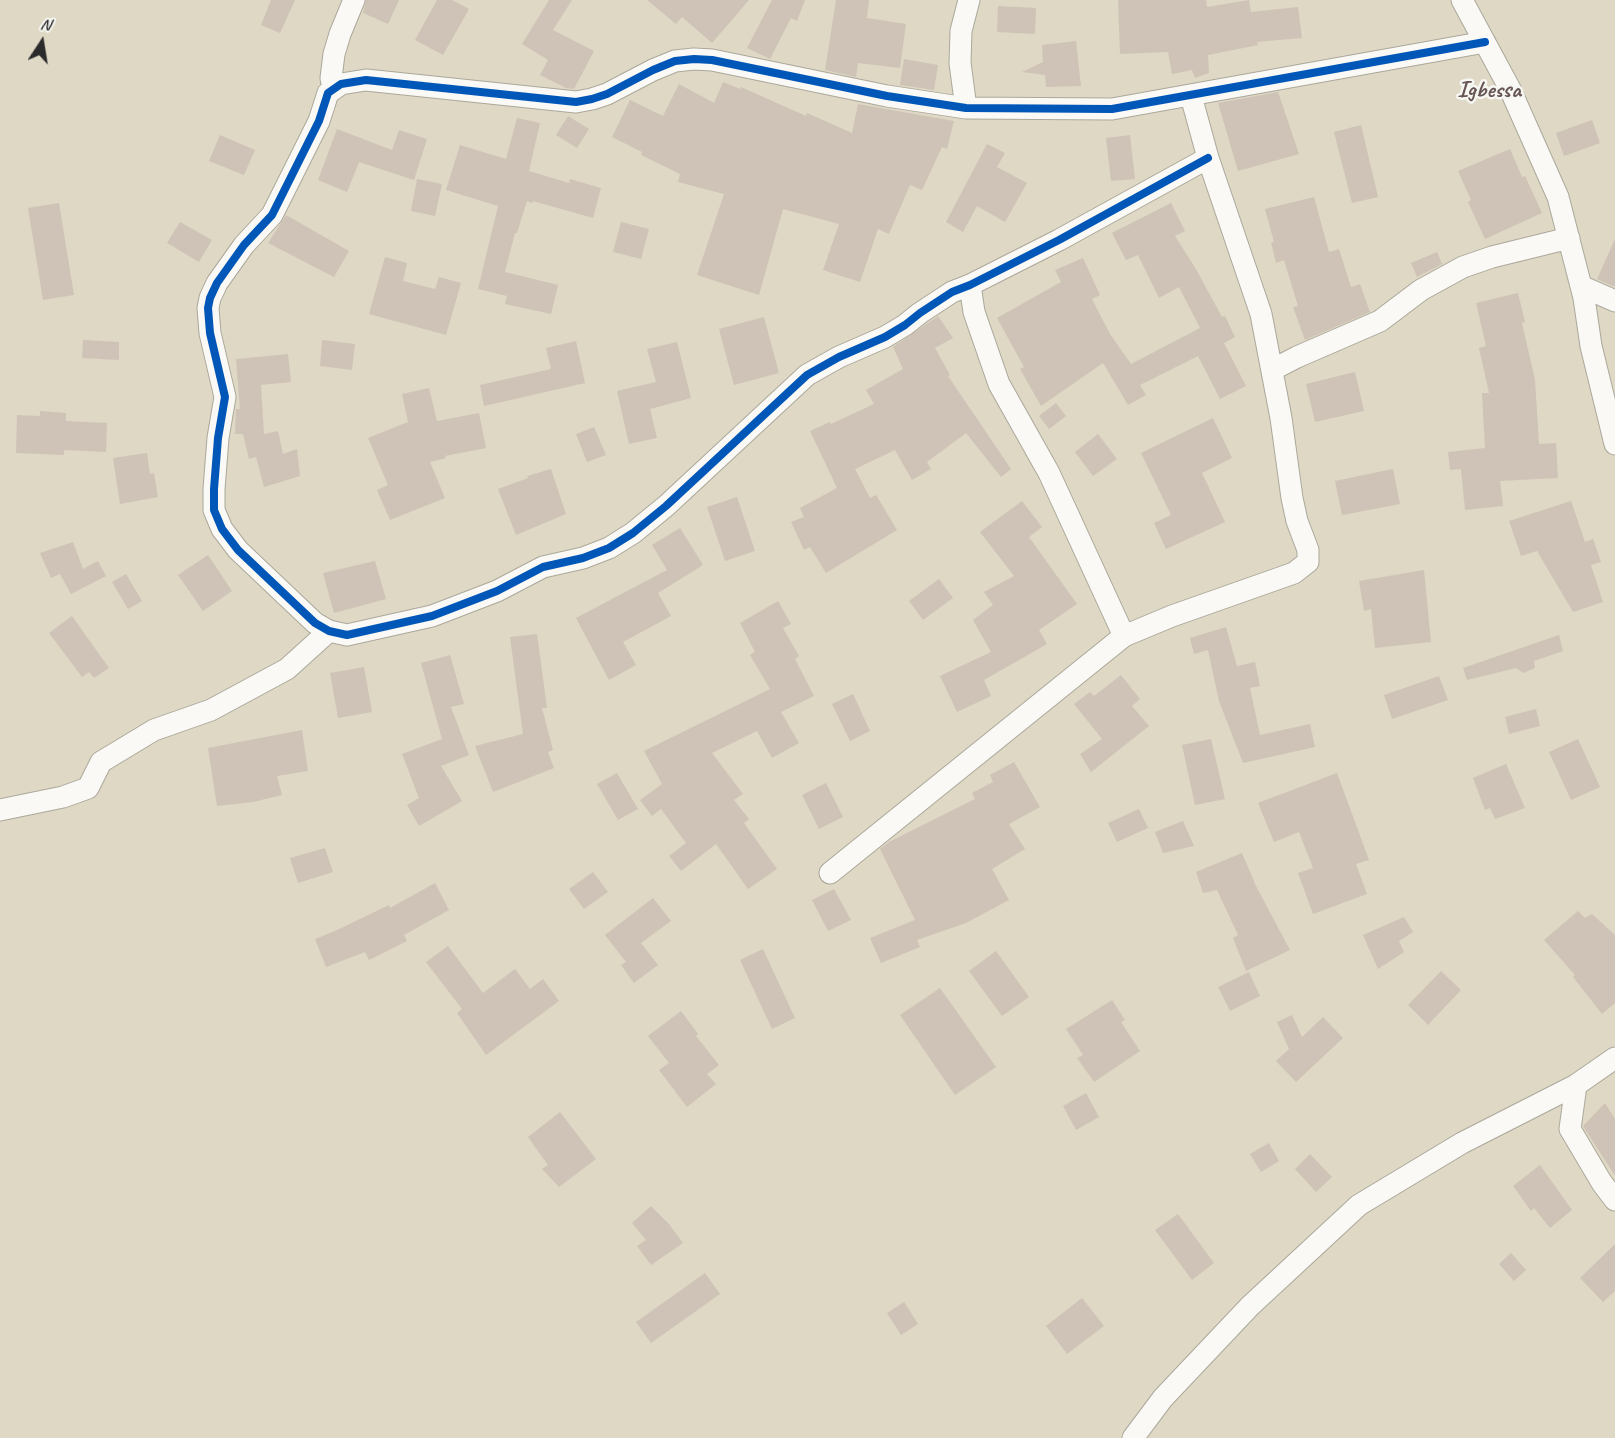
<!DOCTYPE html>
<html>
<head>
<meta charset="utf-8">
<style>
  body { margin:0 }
  #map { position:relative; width:1615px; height:1438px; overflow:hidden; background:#ded8c4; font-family:Caveat,sans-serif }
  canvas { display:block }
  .north { position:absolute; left:12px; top:12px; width:60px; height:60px; -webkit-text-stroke:4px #f6f6f2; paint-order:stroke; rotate:12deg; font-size:16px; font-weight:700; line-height:24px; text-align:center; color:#2b2b2b }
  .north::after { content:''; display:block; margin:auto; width:21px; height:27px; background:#2b2b2b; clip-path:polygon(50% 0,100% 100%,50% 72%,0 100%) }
</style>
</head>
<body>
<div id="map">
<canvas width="1615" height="1438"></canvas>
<div class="north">N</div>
</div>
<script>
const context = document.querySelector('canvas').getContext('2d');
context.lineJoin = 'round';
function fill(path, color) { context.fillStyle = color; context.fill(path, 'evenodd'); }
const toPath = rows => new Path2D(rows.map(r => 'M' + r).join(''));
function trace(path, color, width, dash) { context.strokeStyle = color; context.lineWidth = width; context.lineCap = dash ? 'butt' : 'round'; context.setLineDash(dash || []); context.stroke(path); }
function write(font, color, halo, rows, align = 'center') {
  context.font = font + ' Caveat,sans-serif'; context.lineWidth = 5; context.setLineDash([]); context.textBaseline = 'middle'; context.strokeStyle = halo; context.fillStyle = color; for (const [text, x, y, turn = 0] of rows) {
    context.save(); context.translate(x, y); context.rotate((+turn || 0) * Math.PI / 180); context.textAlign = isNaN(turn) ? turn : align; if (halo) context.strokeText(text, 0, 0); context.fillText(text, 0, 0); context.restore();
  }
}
const building = toPath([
  [271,0,295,0,280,33,261,25],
  [366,0,399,0,388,24,363,13],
  [437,0,452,0,469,9,443,55,415,40],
  [549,0,572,0,553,30,594,51,574,89,566,88,540,75,548,60,522,44],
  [647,0,749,0,712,43,682,17,676,24],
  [772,0,805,0,797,21,791,18,770,59,747,48],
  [836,0,869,0,867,18,906,24,900,68,858,63,856,77,825,70],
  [1118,0,1206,0,1207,7,1249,0,1251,12,1298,7,1302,38,1257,42,1258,45,1208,55,1209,73,1195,78,1192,70,1172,74,1168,52,1120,54],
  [998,6,1036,8,1035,34,997,32],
  [1076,41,1081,86,1046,87,1045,75,1022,72,1043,62,1042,45],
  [904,59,938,65,934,90,900,85],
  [723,82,740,89,741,87,806,116,807,113,852,133,858,104,954,121,947,149,942,147,922,190,910,185,889,234,878,229,860,282,823,270,839,224,783,209,759,295,697,275,724,194,678,182,680,174,641,155,642,152,612,137,630,100,663,116,679,84,714,103],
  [1278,92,1299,154,1238,171,1218,103],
  [568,116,589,129,577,148,556,135],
  [517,118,540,123,529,171,569,183,570,179,601,188,593,218,533,201,532,203,527,201,517,233,515,233,505,272,558,285,551,314,505,304,507,296,478,289,498,206,446,190,460,145,506,159],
  [1592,120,1600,143,1564,156,1556,133],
  [1361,125,1378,197,1352,203,1334,132],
  [337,129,392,150,399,130,427,139,414,180,359,162,347,192,318,180],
  [220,135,255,150,244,175,209,161],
  [1130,135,1135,179,1111,181,1106,138],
  [987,144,1005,153,997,167,1027,183,1005,222,977,206,963,232,946,222],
  [1510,149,1522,177,1525,176,1542,213,1485,239,1468,202,1471,200,1458,171],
  [417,179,442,184,435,216,411,211],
  [1314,197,1329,252,1339,249,1351,287,1360,284,1370,312,1305,340,1293,307,1298,306,1284,260,1276,263,1271,242,1274,242,1265,209],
  [59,203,74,295,43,300,28,208],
  [1171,203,1185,231,1175,236,1196,269,1222,317,1225,316,1235,337,1224,343,1246,386,1220,399,1198,356,1140,385,1146,395,1128,405,1103,363,1041,406,1020,369,1024,367,997,318,1061,282,1055,270,1083,258,1100,295,1092,299,1110,334,1131,364,1200,328,1179,287,1159,298,1138,255,1126,260,1112,233],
  [286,215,349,251,334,277,268,243],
  [180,222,212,240,199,262,167,243],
  [621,222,649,229,641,259,613,252],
  [1615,239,1615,287,1597,279],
  [1437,252,1442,264,1417,277,1411,263],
  [385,257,407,263,403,281,435,289,439,277,461,283,446,335,369,314],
  [1518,293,1525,322,1522,323,1535,380,1539,444,1556,443,1558,478,1500,481,1503,506,1465,510,1461,469,1450,470,1448,452,1485,448,1482,393,1489,393,1479,348,1486,346,1476,303],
  [938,316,953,338,935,348,950,375,948,376,1011,469,1001,477,966,433,927,462,931,469,912,480,895,450,855,469,870,498,876,495,897,530,826,573,810,547,804,550,791,522,804,517,800,508,837,488,810,431,830,422,831,424,874,404,866,390,903,369,893,347],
  [764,317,779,373,734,385,719,329],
  [83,340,119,342,119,360,82,358],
  [322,340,355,344,352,370,320,366],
  [576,341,585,383,484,406,480,385,551,369,546,348],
  [677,342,691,398,650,409,657,438,629,444,617,391,656,382,647,349],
  [288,354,291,382,261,385,264,434,278,431,283,454,297,449,300,476,264,487,256,457,249,459,243,434,235,434,236,409,240,409,236,359],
  [1355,372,1364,411,1315,422,1306,384],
  [429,388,437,421,479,413,486,448,445,456,446,458,430,462,445,498,390,520,377,490,388,485,368,438,408,422,402,394],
  [1056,403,1066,416,1049,429,1039,416],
  [40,411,66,413,66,421,107,423,106,452,64,450,64,455,16,453,17,415,40,416],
  [1213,418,1232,458,1202,473,1225,522,1166,549,1154,523,1171,515,1141,453],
  [594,427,606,455,587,462,576,434],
  [1098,434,1117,459,1093,476,1075,452],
  [147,453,150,474,154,473,158,497,120,504,113,458],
  [551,469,566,514,516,535,498,489,528,478,527,476],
  [1393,469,1400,504,1342,515,1335,481],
  [737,497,755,551,725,561,707,507],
  [1022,501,1042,527,1029,537,1077,604,1039,630,1047,644,984,680,991,696,957,712,940,676,991,652,973,620,993,605,984,592,1014,576,980,532],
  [1571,501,1585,542,1593,539,1601,562,1591,565,1603,602,1573,612,1537,551,1521,556,1509,521],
  [680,528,703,565,658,593,671,616,623,642,636,665,609,680,576,618,667,570,652,545],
  [73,542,83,569,98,561,106,576,71,594,60,574,51,578,40,553],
  [208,555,232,591,203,611,178,575],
  [375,561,386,599,334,613,323,573],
  [1424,570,1431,642,1375,648,1371,609,1364,611,1359,581],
  [126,574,142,601,128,609,112,582],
  [939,579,953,598,923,620,909,601],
  [778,601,791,624,783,628,799,656,795,659,814,696,781,712,799,743,772,758,757,731,712,753,743,794,734,800,749,819,744,823,777,869,748,889,716,844,681,871,669,856,686,843,661,809,652,816,640,800,662,784,644,751,770,689,750,655,755,652,740,623],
  [72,616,109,668,94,678,89,672,82,677,49,633],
  [1226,627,1237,666,1255,662,1260,686,1250,688,1260,735,1310,724,1315,747,1243,763,1219,701,1208,650,1194,654,1190,638],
  [537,634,547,708,542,708,553,750,548,752,554,768,493,792,475,746,523,734,510,637],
  [1559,635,1563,651,1534,661,1535,668,1523,673,1516,668,1467,680,1463,668],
  [450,655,464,704,451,707,469,755,441,766,462,801,419,826,407,805,419,798,402,754,442,739,421,663],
  [364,667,372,712,338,718,330,673],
  [1121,675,1140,699,1132,706,1149,726,1091,772,1080,754,1102,739,1074,704,1090,692,1094,696],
  [1439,676,1448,700,1392,719,1384,695],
  [853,694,870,731,850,741,832,704],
  [1536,709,1540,726,1509,734,1505,717],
  [302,730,308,771,277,776,282,795,253,802,217,806,208,748],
  [1211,739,1225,799,1195,805,1182,745],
  [1578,739,1600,787,1571,800,1549,752],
  [1014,762,1040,807,1009,824,1025,849,992,869,1009,900,966,923,917,940,920,947,881,963,870,938,915,920,880,849,889,842,975,799,972,793,993,782,990,775],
  [1506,764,1525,808,1495,819,1490,808,1485,810,1473,778],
  [617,773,638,809,618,820,597,784],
  [1337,773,1369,860,1356,864,1367,894,1313,914,1298,873,1313,868,1299,832,1274,842,1258,803],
  [826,783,843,817,819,829,802,795],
  [1139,809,1148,828,1117,842,1108,823],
  [1183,821,1194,846,1163,853,1155,832],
  [325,848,333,872,298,883,290,858],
  [1242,853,1256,886,1290,950,1246,971,1233,938,1238,935,1217,890,1203,893,1196,872],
  [593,872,608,892,584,909,569,889],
  [435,883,449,910,404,935,407,941,369,960,365,952,326,967,315,939,335,931,389,905,390,908],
  [834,889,851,920,828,931,812,900],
  [653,898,671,921,641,943,658,965,634,983,621,965,626,962,605,935],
  [1578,911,1585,918,1592,914,1615,935,1615,1003,1602,1014,1573,977,1575,975,1544,940],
  [1404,917,1413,932,1399,941,1404,952,1378,969,1363,935],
  [448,946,483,993,515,969,530,989,543,979,559,1001,486,1055,457,1013,462,1009,426,962],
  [763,949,795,1018,772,1029,740,960],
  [996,951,1029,997,1002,1016,969,971],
  [1441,971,1461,990,1428,1025,1408,1005],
  [1249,972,1260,996,1230,1011,1218,987],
  [940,988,996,1067,955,1095,900,1015],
  [1112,1000,1125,1020,1121,1022,1140,1051,1094,1082,1077,1058,1083,1055,1066,1029],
  [681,1011,698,1034,696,1036,719,1065,707,1074,716,1084,687,1107,659,1070,669,1063,648,1036],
  [1292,1015,1302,1037,1323,1017,1343,1038,1296,1082,1276,1061,1289,1049,1277,1022],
  [1086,1093,1099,1117,1076,1130,1063,1106],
  [1605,1103,1615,1119,1615,1176,1583,1126],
  [560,1112,596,1159,559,1187,542,1169,548,1165,528,1137],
  [1269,1143,1279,1161,1261,1172,1250,1154],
  [1310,1154,1332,1177,1316,1192,1295,1169],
  [1540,1165,1572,1210,1550,1228,1534,1208,1531,1211,1513,1186],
  [651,1206,669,1224,683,1243,651,1265,637,1246,646,1240,632,1223],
  [1178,1214,1214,1263,1192,1280,1155,1230],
  [1615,1244,1615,1291,1603,1302,1580,1278],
  [1511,1253,1526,1270,1514,1281,1499,1264],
  [705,1273,720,1294,651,1343,636,1322],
  [1082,1298,1104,1326,1067,1354,1046,1326],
  [904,1302,918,1324,901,1335,887,1313]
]);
const minor = toPath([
  [1462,0,1510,89,1558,197,1584,298,1591,346,1615,444],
  [333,88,331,78,334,54,340,34,354,0],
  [966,108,960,63,961,31,969,0],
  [1208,158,1059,240,970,285,952,292,920,313,905,325,885,337,839,357,807,375,666,506,633,533,609,548,583,558,543,567,497,591,432,616,347,635,329,631,315,623,238,550,222,529,214,510,214,489,218,438,225,397,210,333,208,308,210,298,217,283,244,245,272,215,319,121,328,93,341,84,366,80,576,102,592,99,607,94,653,70,675,61,694,59,712,60,887,96,966,108,1112,109,1485,42],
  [970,285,974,312,999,384,1049,473,1124,636],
  [1581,286,1615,301],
  [1272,370,1297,357,1380,321,1421,290,1463,267,1492,257,1569,238],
  [0,810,63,797,88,788,101,762,154,730,211,710,287,669,329,631],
  [830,873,1124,636,1172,616,1294,573,1308,562,1308,550,1297,521,1292,498,1281,418,1261,314,1208,158,1191,96],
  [1615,1058,1576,1085,1570,1129,1602,1183,1615,1200],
  [1133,1438,1163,1398,1250,1306,1359,1205,1462,1143,1576,1085]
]);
const cycleway = toPath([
  [1208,158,1059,240,970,285,952,292,920,313,905,325,885,337,839,357,807,375,666,506,633,533,609,548,583,558,543,567,497,591,432,616,347,635,329,631,315,623,238,550,222,529,214,510,214,489,218,438,225,397,210,333,208,308,210,298,217,283,244,245,272,215,319,121,328,93,341,84,366,80,576,102,592,99,607,94,653,70,675,61,694,59,712,60,887,96,966,108,1112,109,1485,42]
]);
const quarterNames = [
  ["Igbessa",1489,91]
];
fill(building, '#cfc3b7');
trace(minor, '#aba89b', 23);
trace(minor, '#faf9f6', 21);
trace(cycleway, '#0057b8', 8);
write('bold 24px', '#665552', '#f6f6f2', quarterNames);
</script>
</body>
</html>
